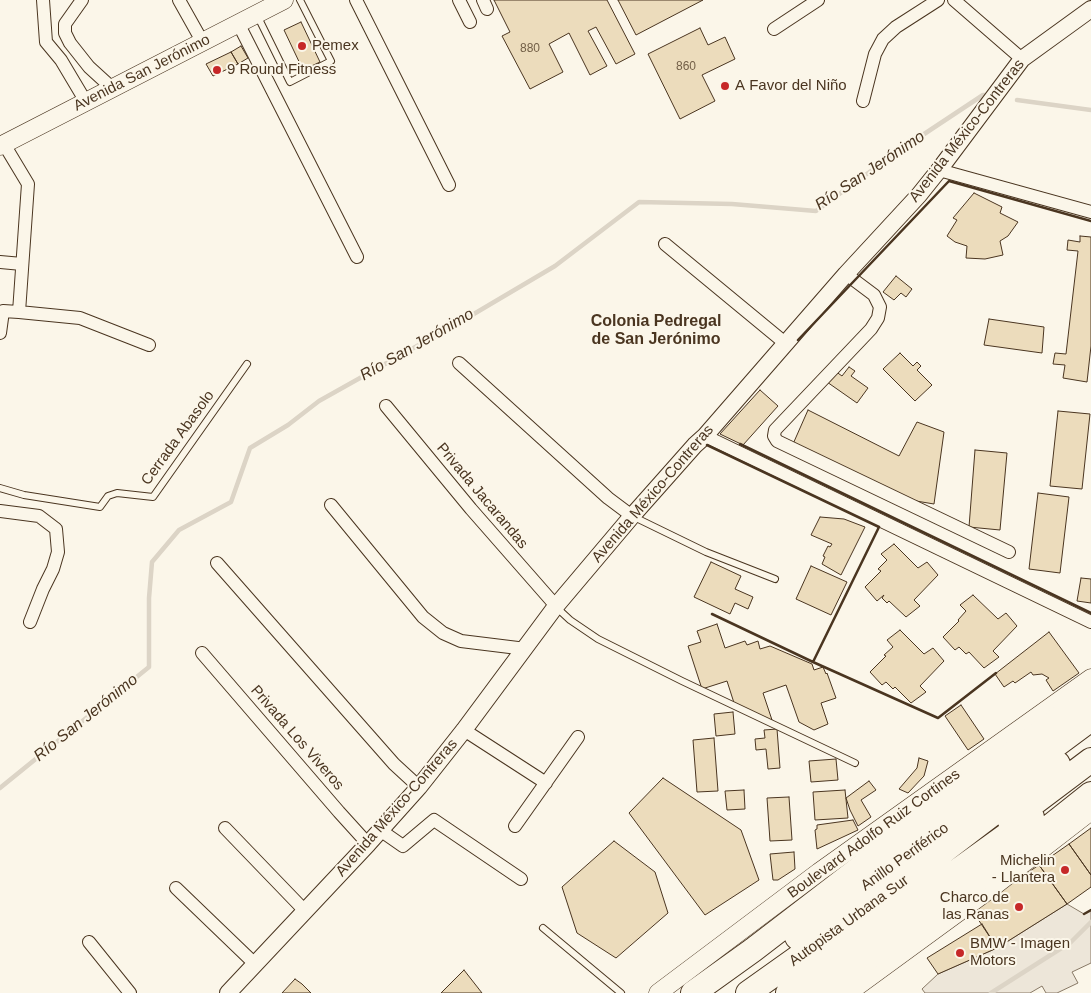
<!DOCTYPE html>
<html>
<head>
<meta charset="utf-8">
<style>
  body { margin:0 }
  canvas { display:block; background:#fbf6e9 }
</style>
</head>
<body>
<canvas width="1091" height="993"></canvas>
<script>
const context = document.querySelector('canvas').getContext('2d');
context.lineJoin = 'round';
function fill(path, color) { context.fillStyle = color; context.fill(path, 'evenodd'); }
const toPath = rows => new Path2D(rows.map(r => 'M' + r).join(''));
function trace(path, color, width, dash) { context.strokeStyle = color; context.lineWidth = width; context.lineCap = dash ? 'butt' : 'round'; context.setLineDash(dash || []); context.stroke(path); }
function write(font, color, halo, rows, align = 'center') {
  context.font = font + ' Arial,sans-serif'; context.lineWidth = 4; context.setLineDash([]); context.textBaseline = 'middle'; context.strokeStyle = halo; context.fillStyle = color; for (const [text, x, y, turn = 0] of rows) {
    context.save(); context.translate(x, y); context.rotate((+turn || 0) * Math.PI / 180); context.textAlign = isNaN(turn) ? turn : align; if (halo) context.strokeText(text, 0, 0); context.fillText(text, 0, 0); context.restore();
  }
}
const green = toPath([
  [1067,904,1084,914,1091,910,1091,963,1072,972,1078,983,1057,993,1046,993,1042,986,1030,993,925,993,922,989,938,974,997,948,1067,904]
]);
const stream = toPath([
  [1017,100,1091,110],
  [0,788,149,667,149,598,152,562,179,530,231,502,250,448,288,425,319,401,467,318,555,266,639,202,732,204,816,211,897,152,983,95,988,95],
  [991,993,1071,942,1091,922]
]);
const building = toPath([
  [494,0,607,0,635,54,616,64,596,27,588,31,607,66,590,75,569,33,549,44,563,72,530,89,502,36,510,32,494,0],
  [618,0,703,0,636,35,618,0],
  [301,22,320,62,303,70,284,30,301,22],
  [700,28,708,45,725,37,735,59,702,75,715,101,680,119,648,54,700,28],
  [241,46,248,58,238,64,231,52,241,46],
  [231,52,238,64,213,76,206,64,231,52],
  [974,193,1002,207,1000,213,1018,222,1008,236,1000,241,1003,255,985,259,966,258,967,246,955,242,947,236,957,220,953,218,974,193],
  [1080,236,1091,237,1091,346,1087,382,1063,378,1065,365,1053,364,1055,353,1066,354,1078,251,1067,250,1068,240,1080,242,1080,236],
  [896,276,912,289,906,297,901,293,894,300,883,292,896,276],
  [989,319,1044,327,1042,353,984,345,989,319],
  [900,353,913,366,917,362,921,366,917,370,932,385,915,401,883,369,900,353],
  [849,367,855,371,851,376,868,388,857,403,827,382,835,371,842,376,849,367],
  [760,390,778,406,743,445,720,434,760,390],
  [808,410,899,456,917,422,944,432,934,504,916,501,793,444,808,410],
  [1058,411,1090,414,1082,489,1050,486,1058,411],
  [975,450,1007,453,1000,530,969,527,975,450],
  [1038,493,1069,497,1060,573,1029,569,1038,493],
  [820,517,844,519,865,527,841,575,822,564,825,557,823,556,828,546,830,547,832,544,811,535,820,517],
  [894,544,918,568,927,562,938,575,914,600,920,606,906,617,889,601,887,603,882,598,884,595,877,601,865,587,881,571,878,569,887,560,881,554,894,544],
  [711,562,741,576,735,589,753,597,748,609,735,603,730,614,694,597,711,562],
  [811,566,847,582,831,615,796,599,811,566],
  [1081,578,1091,579,1091,603,1077,601,1081,578],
  [973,595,998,619,1006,613,1017,626,993,651,999,657,984,668,969,652,966,654,959,647,955,650,943,637,959,621,958,620,966,611,960,605,973,595],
  [717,624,725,648,745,641,747,645,758,641,760,649,770,646,812,664,814,670,823,667,826,674,827,673,836,698,821,703,828,724,814,730,799,722,786,685,763,693,772,720,768,721,735,706,727,681,702,689,688,646,701,642,697,631,717,624],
  [900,630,924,654,933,648,944,661,920,686,926,692,911,703,895,687,893,689,886,682,882,685,870,672,886,656,884,655,893,647,887,640,900,630],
  [1049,632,1079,673,1053,691,1046,680,1049,678,1042,674,1033,675,1031,672,1015,683,1013,681,1004,687,995,674,1049,632],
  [961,705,984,739,968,750,945,716,961,705],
  [733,712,735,734,716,736,714,714,733,712],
  [777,729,780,768,768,769,766,749,756,750,755,739,765,738,764,730,777,729],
  [714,738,718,791,697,792,693,740,714,738],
  [919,758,928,761,924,776,908,793,899,789,917,768,919,758],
  [836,759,838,780,811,782,809,761,836,759],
  [663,778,741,830,759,880,705,915,629,813,663,778],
  [869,781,876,790,861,800,871,817,858,826,850,810,846,798,869,781],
  [744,790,745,809,727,810,725,791,744,790],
  [845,790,848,818,815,820,813,792,845,790],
  [789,797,792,840,770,841,767,798,789,797],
  [853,820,858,830,817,849,815,830,817,829,817,825,853,820],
  [1091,828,1091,875,1069,844,1091,828],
  [614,841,655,872,668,913,616,958,577,933,562,887,614,841],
  [1069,844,1091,875,1091,887,1067,904,1039,865,1069,844],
  [794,852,795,869,778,880,773,880,770,854,794,852],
  [1039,865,1067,904,997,948,972,910,1039,865],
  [982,924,997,948,938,974,927,958,982,924],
  [464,970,482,993,441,993,464,970],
  [295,979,302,984,311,993,282,993,295,979]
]);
const service = toPath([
  [257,15,290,82,331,61,300,0],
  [0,488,24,495,100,507,108,496,117,493,153,497,247,364],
  [632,516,706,552,775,579],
  [556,607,570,620,598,639,682,681,855,763],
  [543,928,621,993]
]);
const minor = toPath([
  [43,0,46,42,61,60,86,102],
  [82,0,65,24,65,33,70,43,89,67,112,88],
  [179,0,202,41],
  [356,0,449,185],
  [459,0,470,22],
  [483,0,487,9],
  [954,0,1022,59],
  [238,23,357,257],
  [774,29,818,0],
  [863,101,875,54,883,39,896,27,938,0],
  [4,144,28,184,19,312],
  [939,170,1091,212],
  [665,244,785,343],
  [0,262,22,264],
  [846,274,874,295,880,307,878,318,871,329,775,430,774,436,777,441,1009,552],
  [0,333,3,311,19,312,80,318,149,345],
  [459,363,608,498,632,516],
  [386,406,471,509,556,606],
  [705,436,1091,622],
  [331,505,423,617,443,633,461,641,526,649],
  [0,511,39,516,56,529,58,552,53,569,43,589,30,622],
  [217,563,394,764,419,787],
  [202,653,339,812,368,844],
  [464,730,546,783],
  [515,826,578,737],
  [225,828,305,911],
  [380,830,403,846,434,820,521,879],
  [176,888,256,965],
  [89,942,130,993]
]);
const tertiary = toPath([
  [228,993,368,844,419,787,464,730,556,606,632,516,695,445,705,436,846,274,919,195,939,170,1022,59,1091,9]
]);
const secondary = toPath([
  [0,146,284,0],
  [658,993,819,872,1091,678],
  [848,993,993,887,1091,811]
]);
const motorway = toPath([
  [1010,821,1091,760],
  [797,937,1091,719],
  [693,993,753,950,904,834,1091,695],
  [748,993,890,892,1058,764],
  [788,993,1032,817],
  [819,993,1037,837,1091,794]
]);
const wall = toPath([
  [798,340,949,181,1091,221],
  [740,444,1091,613],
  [707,445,879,527,813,662,938,718,996,673],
  [712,614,813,662],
  [1084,914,1091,910]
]);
const markers = [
  [302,46,5,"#c62828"],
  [217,70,5,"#c62828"],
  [725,86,5,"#c62828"],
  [1065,870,5,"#c62828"],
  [1019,907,5,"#c62828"],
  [960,953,5,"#c62828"]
];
const numberNames = [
  ["880",530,49],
  ["860",686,67]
];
const poiNames = [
  ["Pemex",312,46],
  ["9 Round Fitness",227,70],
  ["A Favor del Niño",735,86],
  ["Michelin",1055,861,"right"],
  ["- Llantera",1055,878,"right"],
  ["Charco de",1009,898,"right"],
  ["las Ranas",1009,915,"right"],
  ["BMW - Imagen",970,944],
  ["Motors",970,961]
];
const streetNames = [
  ["Avenida San Jerónimo",142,73,-27],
  ["Avenida México-Contreras",967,131,-52],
  ["Cerrada Abasolo",178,438,-54],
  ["Avenida México-Contreras",653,494,-49],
  ["Privada Jacarandas",482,496,50],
  ["Privada Los Viveros",297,738,49],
  ["Avenida México-Contreras",397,808,-49],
  ["Boulevard Adolfo Ruiz Cortines",874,834,-36],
  ["Anillo Periférico",905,857,-36],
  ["Autopista Urbana Sur",849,921,-36]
];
const waterNames = [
  ["Río San Jerónimo",870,171,-34],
  ["Río San Jerónimo",417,345,-30],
  ["Río San Jerónimo",86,718,-39]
];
const neighbourhoodNames = [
  ["Colonia Pedregal",656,322],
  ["de San Jerónimo",656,340]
];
fill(green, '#ede6d9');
trace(green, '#887966', 1);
trace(stream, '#dcd4c6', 4.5);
fill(building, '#ecdcbc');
trace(building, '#4a3520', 1);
trace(service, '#4a3520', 8);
trace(minor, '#4a3520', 14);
trace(tertiary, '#4a3520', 18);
trace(secondary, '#4a3520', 19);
trace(motorway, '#4a3520', 26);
trace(service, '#fbf6e9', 6);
trace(minor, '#fbf6e9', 12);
trace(tertiary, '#fbf6e9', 16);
trace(secondary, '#fbf6e9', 18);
trace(motorway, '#fbf6e9', 24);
trace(wall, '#4a3520', 2.5);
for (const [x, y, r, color] of markers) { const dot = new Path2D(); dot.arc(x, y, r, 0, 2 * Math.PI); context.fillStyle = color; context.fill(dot); trace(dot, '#fbf6e9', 2); }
write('12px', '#725f47', null, numberNames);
write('15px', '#4a3520', '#fbf6e9', poiNames, 'left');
write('15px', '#4a3520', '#fbf6e9', streetNames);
write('italic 16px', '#4a3520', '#fbf6e9', waterNames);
write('bold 16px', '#4a3520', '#fbf6e9', neighbourhoodNames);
</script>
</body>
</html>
